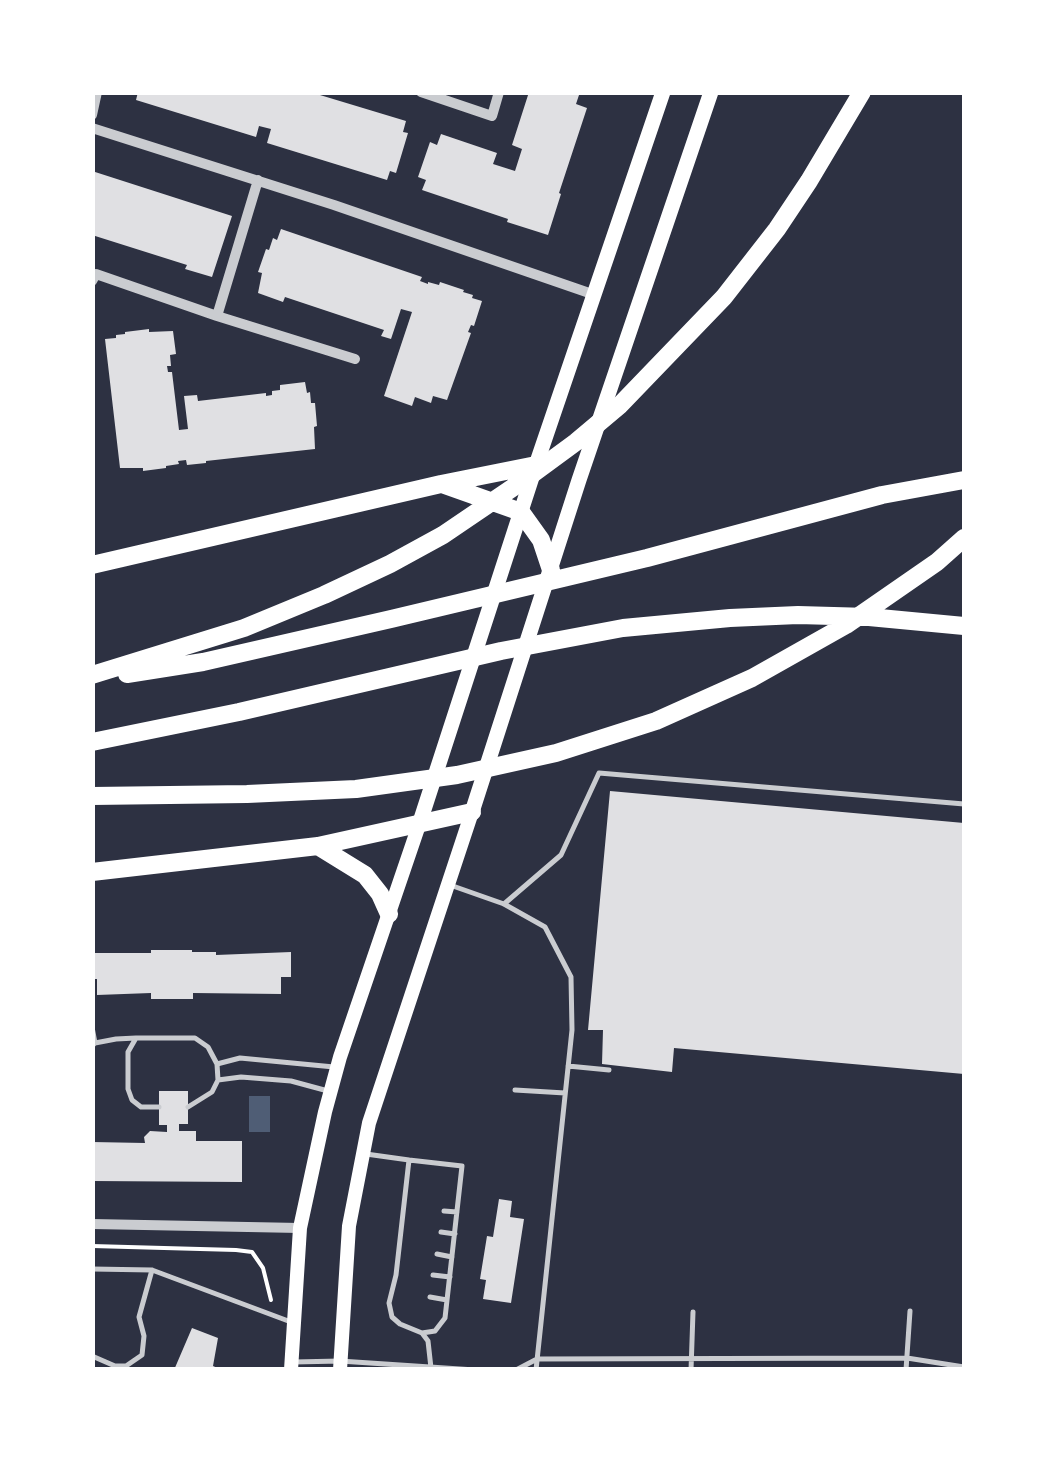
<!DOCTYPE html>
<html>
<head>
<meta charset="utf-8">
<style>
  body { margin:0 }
  #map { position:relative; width:1057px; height:1462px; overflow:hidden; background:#2d3142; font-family:"Libre Baskerville",serif }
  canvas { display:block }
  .frame { position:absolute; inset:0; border:95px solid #fff; pointer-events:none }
</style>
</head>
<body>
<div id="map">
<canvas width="1057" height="1462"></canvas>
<div class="frame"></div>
</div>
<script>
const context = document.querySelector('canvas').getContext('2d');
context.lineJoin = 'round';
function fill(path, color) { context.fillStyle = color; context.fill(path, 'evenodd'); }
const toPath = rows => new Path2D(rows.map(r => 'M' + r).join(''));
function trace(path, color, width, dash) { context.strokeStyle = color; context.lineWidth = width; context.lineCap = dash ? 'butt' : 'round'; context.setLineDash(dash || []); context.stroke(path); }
const water = toPath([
  [249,1096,270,1096,270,1132,249,1132]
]);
const building = toPath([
  [138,92,273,92,282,95,283,92,310,92,406,121,403,132,408,133,396,173,390,171,387,180,267,143,271,129,259,126,256,137,136,100],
  [529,92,580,92,576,104,587,108,559,193,561,194,548,235,507,222,508,219,422,190,426,180,418,177,430,142,437,145,441,134,497,153,493,164,515,171,522,149,512,145],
  [92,171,232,216,212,277,185,269,187,265,92,235],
  [281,229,422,277,420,281,428,284,428,282,439,285,440,282,464,290,463,292,473,295,472,298,482,301,474,326,471,325,468,332,471,333,447,400,433,396,431,403,415,397,412,406,384,396,412,312,401,309,391,339,381,336,384,330,285,297,283,302,258,293,262,273,258,272,266,249,269,250,273,238,277,240],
  [149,329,149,332,173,331,176,354,170,355,171,366,167,366,168,372,172,372,179,430,188,429,184,396,197,395,198,401,266,393,266,396,272,395,272,391,280,390,280,385,305,382,307,393,310,392,311,403,315,403,317,426,314,427,315,449,206,461,206,463,187,465,186,460,178,461,179,464,166,466,166,468,143,471,143,468,120,468,105,339,116,338,116,335,125,334,125,332],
  [610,791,964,823,964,1074,674,1048,672,1072,602,1064,603,1030,588,1030],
  [151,950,192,950,192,952,216,952,216,955,291,952,291,977,281,977,281,994,193,993,193,999,151,999,151,993,97,995,97,979,92,979,92,953,151,953],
  [159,1091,188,1091,188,1124,179,1124,179,1131,196,1131,196,1141,242,1141,242,1182,92,1181,92,1142,145,1143,144,1137,150,1131,167,1132,167,1125,159,1125],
  [499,1199,512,1201,510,1217,524,1219,511,1303,483,1299,486,1280,480,1279,487,1236,493,1237],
  [192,1328,218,1338,213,1366,222,1370,174,1370]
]);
const path = toPath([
  [92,1246,236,1250,252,1252,263,1268,271,1300]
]);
const service = toPath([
  [450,885,504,904,545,927,571,977,572,1030,536,1370],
  [504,904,561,855,599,773,964,804],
  [92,1027,95,1043],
  [92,1046,95,1043,116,1039,136,1038],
  [217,1064,240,1058,334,1067],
  [568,1066,609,1070],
  [218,1080,241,1077,291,1081,328,1091],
  [515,1090,565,1093],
  [159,1107,141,1107,132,1100,128,1089,128,1052,136,1038,195,1038,208,1047,217,1064,218,1080,212,1092,188,1107],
  [366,1154,409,1160,396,1275,389,1303,392,1317,400,1324,422,1333,428,1341,431,1368],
  [409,1160,462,1166,445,1318,435,1331,422,1333],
  [444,1211,457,1212],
  [441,1232,455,1234],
  [437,1254,452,1257],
  [92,1269,152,1270,291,1322],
  [433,1275,450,1277],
  [430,1297,447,1300],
  [92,1356,115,1366,126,1366,142,1355,144,1336,139,1317,152,1270],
  [294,1362,340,1361,475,1370],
  [516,1370,537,1359,907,1358,964,1367],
  [691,1370,693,1312],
  [906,1370,910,1311]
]);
const minor = toPath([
  [421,92,492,116,499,92],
  [92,115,97,92],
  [92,128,334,205,595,295],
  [92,281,96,274,217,316,355,359],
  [217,316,258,180],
  [92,1224,300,1228]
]);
const secondary = toPath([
  [291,1370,300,1228,325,1112,340,1057,419,825],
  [340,1370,349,1226,369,1123,472,812]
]);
const primary = toPath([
  [472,812,579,480,711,92],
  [419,825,536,465,663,92]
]);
const motorway = toPath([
  [442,484,521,512,541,540,551,570],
  [92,565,441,484,536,465],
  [127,674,203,662,391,619,647,558,882,495,964,480],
  [92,675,244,628,324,595,390,564,443,535,527,478,576,442,620,405,724,297,777,229,809,181,862,92],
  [92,742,239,712,501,651,623,628,730,618,798,615,869,617,964,626],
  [92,796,247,794,356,789,457,775,556,753,656,721,752,678,846,625,937,562,964,538],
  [318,846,365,875,380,894,389,914],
  [92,872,318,846,472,812]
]);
fill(water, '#4f5d75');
fill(building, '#e0e0e3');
trace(path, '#fff', 4);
trace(service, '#caccd0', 5);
trace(minor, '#caccd0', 10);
trace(secondary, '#fff', 14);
trace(primary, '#fff', 15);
trace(motorway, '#fff', 18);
</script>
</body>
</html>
